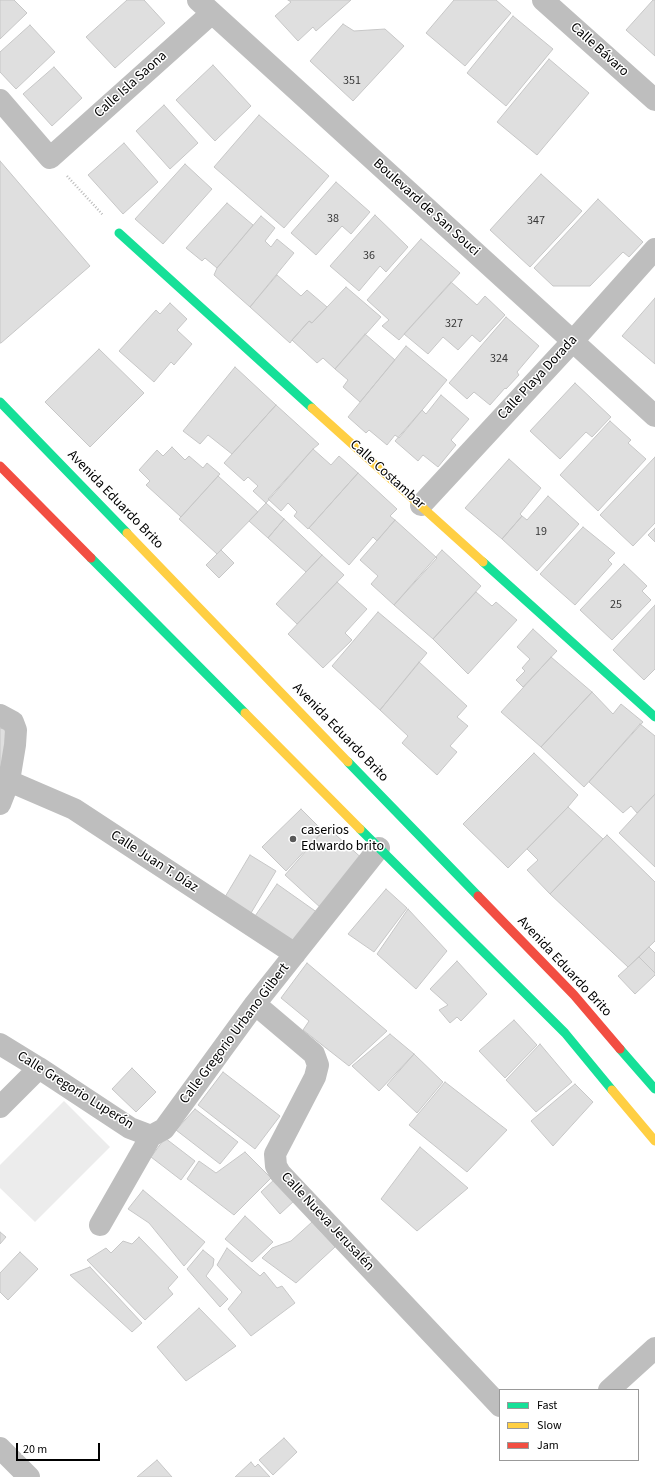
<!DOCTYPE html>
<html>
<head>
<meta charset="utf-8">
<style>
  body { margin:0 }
  #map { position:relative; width:655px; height:1477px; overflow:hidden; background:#fff; font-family:"Source Sans 3",sans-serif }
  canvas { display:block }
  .legend { position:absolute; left:499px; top:1389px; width:140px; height:72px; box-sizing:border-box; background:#fff; border:1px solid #999; margin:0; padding:5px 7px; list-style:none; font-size:12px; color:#000 }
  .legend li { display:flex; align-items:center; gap:8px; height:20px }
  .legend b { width:20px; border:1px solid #999 }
  .scale { position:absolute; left:16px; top:1443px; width:84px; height:18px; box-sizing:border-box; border:2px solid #000; border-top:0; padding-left:5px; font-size:12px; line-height:14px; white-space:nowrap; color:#000; -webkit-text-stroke:3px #fff; paint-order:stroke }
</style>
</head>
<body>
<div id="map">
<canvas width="655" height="1477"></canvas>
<ul class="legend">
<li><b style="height:5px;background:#16e098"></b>Fast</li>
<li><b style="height:5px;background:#ffcf43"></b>Slow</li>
<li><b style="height:5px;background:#f24e42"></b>Jam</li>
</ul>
<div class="scale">20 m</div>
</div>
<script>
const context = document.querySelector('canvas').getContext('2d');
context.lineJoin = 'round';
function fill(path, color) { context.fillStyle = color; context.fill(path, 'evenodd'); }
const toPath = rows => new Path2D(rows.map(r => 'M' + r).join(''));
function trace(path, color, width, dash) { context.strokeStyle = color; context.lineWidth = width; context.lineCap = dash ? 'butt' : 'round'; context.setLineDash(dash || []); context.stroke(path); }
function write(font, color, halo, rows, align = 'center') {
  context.font = font + ' "Source Sans 3",sans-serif'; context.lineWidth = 3; context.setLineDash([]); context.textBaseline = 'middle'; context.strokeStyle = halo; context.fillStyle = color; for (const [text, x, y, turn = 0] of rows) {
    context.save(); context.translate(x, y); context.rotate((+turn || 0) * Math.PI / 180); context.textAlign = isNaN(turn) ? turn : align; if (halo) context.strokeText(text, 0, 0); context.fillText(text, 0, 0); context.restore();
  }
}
const green = toPath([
  [64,1101,110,1147,35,1222,0,1188,0,1165]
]);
const building = toPath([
  [0,0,14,0,27,13,0,39,0,0],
  [127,0,144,0,165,23,115,68,86,37,127,0],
  [288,0,351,0,316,31,313,27,298,41,275,16,291,2,288,0],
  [454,0,496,0,511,13,465,66,426,33,454,0],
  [653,0,655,0,655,56,626,30,653,0],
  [513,16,553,49,506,106,467,73,513,16],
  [343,24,354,31,385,29,404,46,353,101,310,61,343,24],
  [30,25,55,52,16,89,0,72,0,52,30,25],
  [549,59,589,93,537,155,497,122,549,59],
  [213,65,251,106,215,141,176,100,213,65],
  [54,67,82,98,52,126,23,94,54,67],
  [164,105,198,143,170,169,136,131,164,105],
  [259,115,329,176,284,228,214,167,259,115],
  [124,143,158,182,123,214,88,175,124,143],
  [0,161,90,266,1,343,0,343,0,161],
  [185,164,212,189,163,244,135,219,185,164],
  [541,174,582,211,530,267,490,230,541,174],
  [336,182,370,212,351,234,342,226,316,255,291,233,336,182],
  [598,199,643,242,629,257,623,252,590,286,553,286,534,268,598,199],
  [227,203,253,225,217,268,205,258,202,261,186,248,227,203],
  [375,215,408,247,386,272,380,266,359,291,330,266,375,215],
  [261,216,275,228,265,241,271,247,277,239,294,253,250,307,214,275,217,268,261,216],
  [421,239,460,273,399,340,382,326,389,320,367,300,421,239],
  [277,275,301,296,307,290,327,307,312,323,309,321,292,340,290,343,250,307,277,275],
  [451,282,477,305,485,296,505,315,480,342,472,335,458,350,443,337,428,354,404,334,451,282],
  [346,287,381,317,335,369,323,358,317,363,292,340,309,321,312,323,346,287],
  [655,298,655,364,622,336,655,298],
  [170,303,187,319,177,330,192,344,174,365,171,362,154,382,119,351,156,310,160,314,170,303],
  [506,317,539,346,517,372,519,375,506,389,505,388,490,405,474,392,467,399,449,383,506,317],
  [365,334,395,360,360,402,343,387,348,380,335,369,365,334],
  [406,346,447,380,399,438,395,435,387,445,369,430,366,433,348,417,406,346],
  [99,349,144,393,90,447,45,402,99,349],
  [235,367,276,405,232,454,208,435,200,444,183,431,235,367],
  [575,383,611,417,592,437,586,432,560,459,530,431,575,383],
  [441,395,469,419,451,440,456,445,438,467,423,455,418,461,395,441,422,410,426,414,441,395],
  [276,405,319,444,313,449,266,503,253,491,258,486,248,477,244,481,224,463,276,405],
  [610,421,631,440,628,443,646,459,598,511,560,475,610,421],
  [172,447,185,460,189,456,203,468,207,463,220,474,181,517,146,485,150,481,139,470,157,450,163,456,172,447],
  [313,449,331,465,339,456,358,473,308,529,294,516,297,512,288,503,281,511,268,499,313,449],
  [655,457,655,523,633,546,600,515,655,457],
  [509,459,541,488,520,514,522,516,502,539,465,508,509,459],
  [358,473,397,509,390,516,395,520,377,541,373,537,349,565,309,528,358,473],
  [218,476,258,512,217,554,179,519,218,476],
  [548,496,579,524,537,571,502,539,522,516,527,520,548,496],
  [266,503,284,519,268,538,249,521,266,503],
  [284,519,322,555,306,572,268,538,284,519],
  [395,520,437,558,394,605,371,584,378,576,360,560,395,520],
  [583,527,615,553,608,560,612,564,575,605,540,574,583,527],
  [655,528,655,542,648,535,655,528],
  [221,550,234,563,219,578,206,565,221,550],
  [442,550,481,586,433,639,394,605,442,550],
  [322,555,344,575,297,624,276,604,322,555],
  [624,564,647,586,642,591,651,600,612,640,580,610,624,564],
  [337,582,367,609,345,633,352,640,323,668,288,634,337,582],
  [476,592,492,606,496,602,517,620,468,674,433,639,476,592],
  [655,605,655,669,644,680,613,650,655,605],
  [378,612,427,653,380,710,332,666,378,612],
  [533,629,557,651,523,687,516,680,525,671,522,668,530,659,517,647,533,629],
  [551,657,592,692,541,747,501,712,551,657],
  [419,662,467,706,457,717,468,726,450,746,457,752,437,775,402,743,408,736,380,710,419,662],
  [592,692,613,714,621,704,643,722,584,787,541,747,592,692],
  [640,724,655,736,655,794,637,813,631,806,623,813,589,782,640,724],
  [0,728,11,731,0,770,0,728],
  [534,753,578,795,568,807,508,868,463,824,534,753],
  [655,794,655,867,619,833,655,794],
  [568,807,603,839,550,894,527,870,538,860,527,849,568,807],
  [301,809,323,831,286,871,262,847,301,809],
  [327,827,365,861,322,909,285,875,327,827],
  [607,835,655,882,655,941,628,967,550,894,607,835],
  [250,855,276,871,251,913,225,897,250,855],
  [277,884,318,913,294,947,253,919,277,884],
  [386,889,407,908,374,952,348,934,386,889],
  [408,909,447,951,416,989,377,954,408,909],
  [649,947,655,953,655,973,639,957,649,947],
  [639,957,655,973,655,975,635,994,618,976,639,957],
  [457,961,487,994,461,1021,457,1017,450,1023,439,1010,448,1005,430,989,457,961],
  [307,963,387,1031,349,1066,303,1030,309,1021,281,998,307,963],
  [514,1020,537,1045,505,1078,479,1051,514,1020],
  [390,1034,414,1054,379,1091,352,1066,390,1034],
  [540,1044,572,1082,536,1112,506,1080,540,1044],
  [414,1054,443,1082,417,1113,387,1085,414,1054],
  [132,1068,156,1092,136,1112,112,1089,132,1068],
  [223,1072,280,1116,255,1149,198,1105,223,1072],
  [445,1082,507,1130,467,1172,409,1125,445,1082],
  [575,1084,593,1102,553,1146,531,1121,575,1084],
  [195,1109,238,1142,220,1164,176,1130,195,1109],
  [165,1138,195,1161,181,1180,151,1157,165,1138],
  [420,1147,468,1188,417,1231,381,1199,420,1147],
  [245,1152,271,1178,234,1215,187,1179,199,1161,216,1173,245,1152],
  [276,1178,295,1200,280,1214,261,1192,276,1178],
  [143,1190,205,1242,184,1266,149,1223,128,1209,143,1190],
  [245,1216,273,1242,252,1262,225,1239,245,1216],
  [312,1222,335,1247,296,1283,262,1258,272,1248,291,1241,312,1222],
  [0,1232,6,1237,0,1244,0,1232],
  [139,1237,178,1277,168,1288,173,1294,145,1320,87,1260,106,1248,111,1253,123,1241,132,1244,139,1237],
  [227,1248,260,1276,264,1272,277,1288,282,1286,295,1303,251,1336,228,1309,242,1292,217,1265,227,1248],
  [203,1250,214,1259,213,1266,206,1276,228,1299,220,1307,187,1269,203,1250],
  [20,1252,38,1269,8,1300,0,1292,0,1273,20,1252],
  [90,1267,142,1323,132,1332,70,1275,90,1267],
  [199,1308,236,1346,186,1381,157,1347,199,1308],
  [284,1438,297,1452,273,1475,259,1460,284,1438],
  [157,1460,172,1477,137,1477,157,1460],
  [251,1462,255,1467,258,1464,270,1477,235,1477,251,1462]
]);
const path = toPath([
  [67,176,103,215]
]);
const street = toPath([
  [198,0,655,416],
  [543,0,655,100],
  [0,100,50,158,212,13],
  [421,505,572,342,655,249],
  [0,715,13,722,16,730,15,745,9,781,0,804],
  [9,781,74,809,295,954],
  [255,1004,314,1054,318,1065,315,1077,275,1154,276,1166,280,1173,500,1406],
  [0,1044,39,1068,130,1128,151,1136],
  [0,1107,39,1068],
  [100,1225,151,1136,164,1129,255,1004,379,848],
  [609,1390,655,1348],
  [0,1448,29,1477]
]);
const fast = toPath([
  [119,233,312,408],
  [0,402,127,533],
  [91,558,245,713],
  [483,562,655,717],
  [348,762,478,896],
  [360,829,565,1033,612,1090],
  [620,1049,655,1089]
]);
const slow = toPath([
  [312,408,483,562],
  [127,533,348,762],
  [245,713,360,829],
  [612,1090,655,1141]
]);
const jam = toPath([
  [0,466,91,558],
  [478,896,574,995,620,1049]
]);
const markers = [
  [293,839,4,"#595959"]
];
const numberNames = [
  ["351",352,81],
  ["38",333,219],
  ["347",536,221],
  ["36",369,256],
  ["327",454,324],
  ["324",499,359],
  ["19",541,532],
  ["25",616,605]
];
const streetNames = [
  ["Calle Bávaro",599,50,42],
  ["Calle Isla Saona",131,85,-42],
  ["Boulevard de San Souci",426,208,42],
  ["Calle Playa Dorada",538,378,-47],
  ["Calle Costambar",387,475,42],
  ["Avenida Eduardo Brito",115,500,46],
  ["Avenida Eduardo Brito",340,733,46],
  ["Calle Juan T. Díaz",154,862,33],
  ["Avenida Eduardo Brito",564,967,47],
  ["Calle Gregorio Urbano Gilbert",235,1034,-53],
  ["Calle Gregorio Luperón",75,1091,32],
  ["Calle Nueva Jerusalén",327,1222,47]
];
const poiNames = [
  ["caserios",301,831],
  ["Edwardo brito",301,847]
];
fill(green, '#ececec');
fill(building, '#dfdfdf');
trace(building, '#c7c7c7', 1);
trace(path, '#b9b9b9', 2.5, [1, 2]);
trace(street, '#bebebe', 22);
trace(fast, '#16e098', 9);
trace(slow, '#ffcf43', 9);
trace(jam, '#f24e42', 9);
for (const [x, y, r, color] of markers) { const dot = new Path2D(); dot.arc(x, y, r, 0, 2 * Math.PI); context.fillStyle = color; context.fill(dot); trace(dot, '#fff', 1.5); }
write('12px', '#383838', null, numberNames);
write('14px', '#000', '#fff', streetNames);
write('14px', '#000', '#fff', poiNames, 'left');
</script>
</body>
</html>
